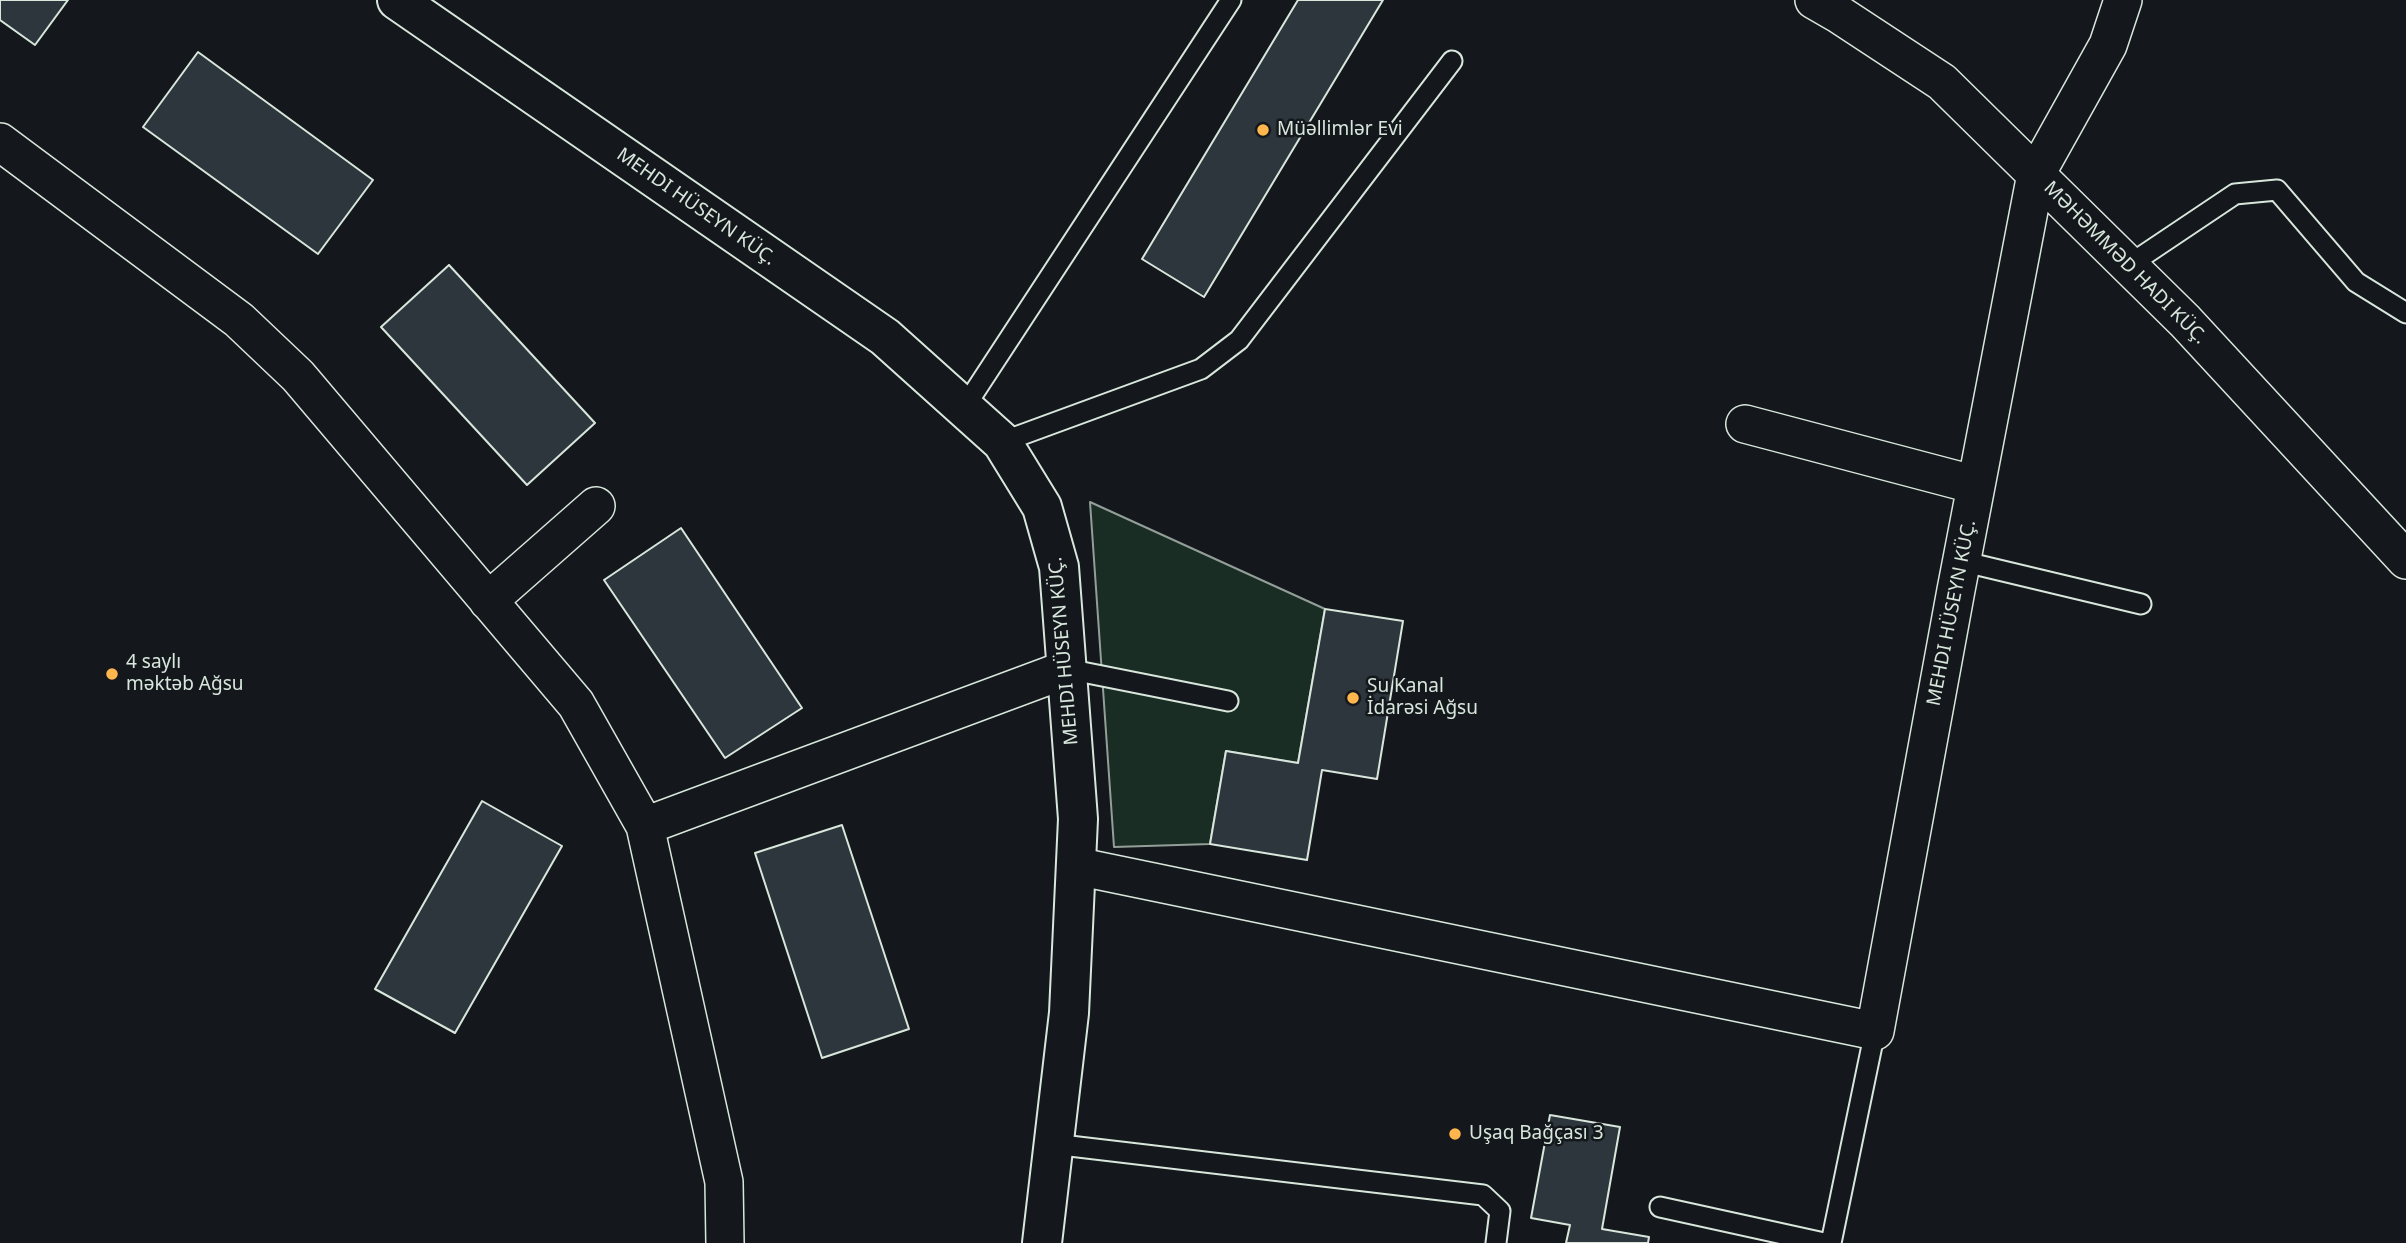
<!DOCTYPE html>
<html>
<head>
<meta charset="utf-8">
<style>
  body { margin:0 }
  canvas { display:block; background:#14181c }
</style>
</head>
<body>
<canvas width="2406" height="1243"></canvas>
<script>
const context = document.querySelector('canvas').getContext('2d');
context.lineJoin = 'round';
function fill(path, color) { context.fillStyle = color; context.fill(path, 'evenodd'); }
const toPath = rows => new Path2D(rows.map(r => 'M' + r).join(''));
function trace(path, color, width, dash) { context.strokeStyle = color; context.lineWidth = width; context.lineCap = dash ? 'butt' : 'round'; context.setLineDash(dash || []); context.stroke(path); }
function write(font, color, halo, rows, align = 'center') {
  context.font = font + ' "Noto Sans",sans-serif'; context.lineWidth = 5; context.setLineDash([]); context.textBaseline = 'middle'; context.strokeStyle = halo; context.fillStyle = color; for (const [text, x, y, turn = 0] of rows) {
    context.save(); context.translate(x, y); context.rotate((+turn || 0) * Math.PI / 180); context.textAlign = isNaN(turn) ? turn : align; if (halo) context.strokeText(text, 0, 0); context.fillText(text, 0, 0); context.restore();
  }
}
const green = toPath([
  [1090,502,1325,609,1298,763,1226,751,1210,844,1114,847,1090,502]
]);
const building = toPath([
  [0,0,68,0,35,45,0,20,0,0],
  [1298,0,1383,0,1204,297,1142,259,1298,0],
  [198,52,373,180,318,254,143,127,198,52],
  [449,265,595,423,527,485,381,327,449,265],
  [681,528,802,708,725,758,604,580,681,528],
  [1325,609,1403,621,1377,779,1322,770,1307,860,1210,844,1226,751,1298,763,1325,609],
  [482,801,562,846,455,1033,375,989,482,801],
  [842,825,909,1029,822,1058,755,853,842,825],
  [1550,1115,1620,1127,1602,1229,1649,1237,1648,1243,1566,1243,1570,1225,1531,1218,1550,1115]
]);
const lane = toPath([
  [2129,265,2235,194,2277,190,2356,282,2406,313],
  [964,408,1231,0],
  [1002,442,1201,369,1239,340,1452,61],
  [1961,561,2141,604],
  [1067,669,1228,701],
  [1053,1144,1483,1195,1500,1211,1496,1243],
  [1660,1207,1824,1243],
  [1831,1243,1875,1031]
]);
const street = toPath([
  [1814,0,1840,15,1942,82,2185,321,2406,560],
  [0,142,239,320,298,376,576,704,645,826,724,1182,725,1243],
  [1745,424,1976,485],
  [488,601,596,506],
  [645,826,1067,669],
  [1076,866,1875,1031,1956,590,2036,174,2108,45,2123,0]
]);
const secondary = toPath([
  [397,0,885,337,1002,442,1042,507,1059,567,1078,819,1069,1013,1042,1243]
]);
const markers = [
  [1263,130,7,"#ffb74d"],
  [112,674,7,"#ffb74d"],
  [1353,698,7,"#ffb74d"],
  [1455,1134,7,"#ffb74d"]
];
const poiNames = [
  ["Müəllimlər Evi",1277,130],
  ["4 saylı",126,663],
  ["məktəb Ağsu",126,685],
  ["Su Kanal",1367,687],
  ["İdarəsi Ağsu",1367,709],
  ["Uşaq Bağçası 3",1469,1134]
];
const streetNames = [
  ["MEHDI HÜSEYN KÜÇ.",696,207,35],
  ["MƏHƏMMƏD HADI KÜÇ.",2125,263,45],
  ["MEHDI HÜSEYN KÜÇ.",1952,613,-79],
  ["MEHDI HÜSEYN KÜÇ.",1064,651,-95]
];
fill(green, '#1a2d24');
trace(green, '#939e99', 2);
fill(building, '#2c363c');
trace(building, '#d8e6dc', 2);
trace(lane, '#d8e6dc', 23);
trace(street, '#d8e6dc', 40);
trace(secondary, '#d8e6dc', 42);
trace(lane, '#14181c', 19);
trace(street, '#14181c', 37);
trace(secondary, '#14181c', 38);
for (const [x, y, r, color] of markers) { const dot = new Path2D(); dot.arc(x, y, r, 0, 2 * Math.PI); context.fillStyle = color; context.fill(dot); trace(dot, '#14181c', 2.5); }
write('19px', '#d8e6dc', '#14181c', poiNames, 'left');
write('19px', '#d8e6dc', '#14181c', streetNames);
</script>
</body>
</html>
